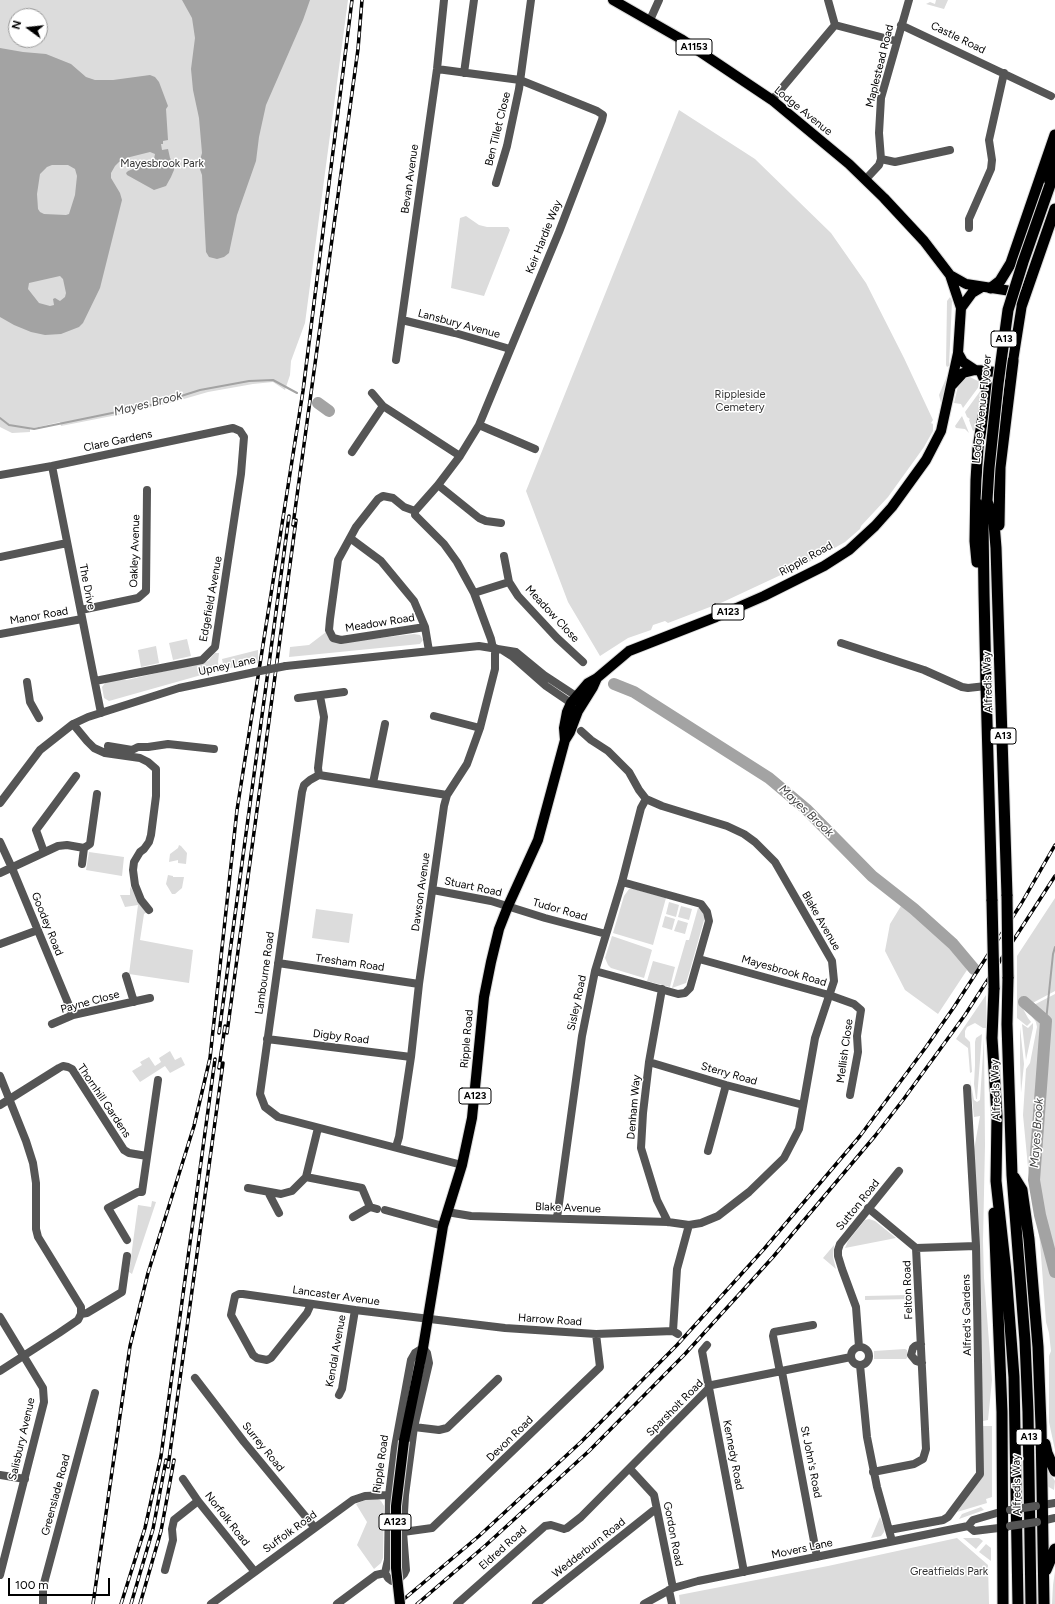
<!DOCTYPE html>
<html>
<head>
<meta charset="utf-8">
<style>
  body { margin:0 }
  #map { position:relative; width:1055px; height:1604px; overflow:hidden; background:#fff; font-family:Figtree,sans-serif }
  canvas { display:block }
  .north { position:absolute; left:8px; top:8px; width:40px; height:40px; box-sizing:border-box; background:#fff; border:1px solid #999; border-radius:50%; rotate:285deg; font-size:11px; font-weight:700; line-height:16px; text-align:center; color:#000 }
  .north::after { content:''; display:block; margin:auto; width:14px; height:18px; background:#000; clip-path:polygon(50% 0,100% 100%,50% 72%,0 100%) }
  .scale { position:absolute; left:8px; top:1578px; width:102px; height:18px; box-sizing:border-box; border:2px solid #000; border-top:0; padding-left:5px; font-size:12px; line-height:14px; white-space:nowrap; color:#000; -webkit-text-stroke:3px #fff; paint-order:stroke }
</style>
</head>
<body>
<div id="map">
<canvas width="1055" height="1604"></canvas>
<div class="north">N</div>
<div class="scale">100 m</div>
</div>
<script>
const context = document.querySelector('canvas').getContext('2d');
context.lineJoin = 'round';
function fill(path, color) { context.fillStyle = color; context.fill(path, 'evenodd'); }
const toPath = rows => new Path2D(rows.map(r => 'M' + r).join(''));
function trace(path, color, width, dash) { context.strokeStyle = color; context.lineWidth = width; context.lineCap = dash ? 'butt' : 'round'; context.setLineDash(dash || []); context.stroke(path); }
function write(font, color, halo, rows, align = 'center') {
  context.font = font + ' Figtree,sans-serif'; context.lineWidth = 3; context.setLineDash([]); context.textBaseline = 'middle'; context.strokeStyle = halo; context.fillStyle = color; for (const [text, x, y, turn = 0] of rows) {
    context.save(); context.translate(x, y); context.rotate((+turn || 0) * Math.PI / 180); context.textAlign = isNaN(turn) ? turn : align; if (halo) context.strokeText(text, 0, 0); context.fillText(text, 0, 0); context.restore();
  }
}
const green = toPath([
  [0,0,348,0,305,323,291,361,290,375,285,390,273,382,253,384,208,392,170,403,117,415,61,426,60,422,30,429,30,432,12,433,0,427],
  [16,16,40,16,40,40,16,40],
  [936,0,948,0,944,9,926,4,930,2,935,4],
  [679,110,755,159,831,233,866,283,904,358,933,420,931,423,933,424,933,431,924,447,888,497,861,526,860,529,845,542,815,559,723,602,668,623,665,621,653,625,651,630,628,638,600,656,568,602,526,491],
  [466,216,479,225,487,227,508,227,510,230,484,296,451,288,460,218],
  [950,297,952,301,949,366,947,367,946,365,947,301],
  [947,376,948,376,941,403,939,395],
  [970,377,978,381,980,385,963,408,961,404,954,403,958,386,964,378],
  [981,390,977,428,973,431,969,420,970,419,967,417,965,412],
  [962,416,969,433,965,429,956,428,955,426],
  [326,632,337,643,414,634,420,635,423,640,420,644,289,657,290,647,309,645],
  [187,639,191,656,173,660,169,643],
  [156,646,159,663,141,667,138,650],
  [258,650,258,663,224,669,222,659],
  [215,653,219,653,218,662,219,670,109,701,104,698,102,687,106,682,118,679,127,680,208,661],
  [179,845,181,846,187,853,186,864,178,863,178,860,169,862,170,854,178,848],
  [89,852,124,857,122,876,86,870],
  [168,875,173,876,173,877,184,877,182,888,175,894,172,894,166,884],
  [130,887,132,889,140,905,147,912,144,914,140,940,193,950,189,983,129,974,138,905,125,907,120,895,130,895],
  [629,889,633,889,666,898,653,945,613,933,624,896],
  [1055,898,1055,991,1025,1007,1024,1005,1026,1000,1022,1007,1028,1018,1031,1022,1027,1026,1017,1018,1017,956],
  [669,902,679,905,676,917,666,914],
  [681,906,692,909,689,920,678,917],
  [901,906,913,915,953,949,967,970,938,1014,905,990,885,951,890,924],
  [698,908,703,908,706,913,690,970,686,983,672,988,686,940,689,940],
  [316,909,353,914,349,943,312,938],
  [665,916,675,919,672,930,662,927],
  [678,920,688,923,685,934,674,931],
  [612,936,650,949,652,950,644,978,611,968,608,965,605,958],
  [653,961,675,967,670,987,647,981],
  [1055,994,1055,1450,1049,1422,1049,1356,1051,1351,1049,1333,1046,1322,1040,1242,1028,1167,1023,1115,1026,1069,1030,1063,1037,1027,1036,1022,1026,1009],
  [986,995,986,1028,983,1028,975,1023,967,1027,965,1031,965,1037,970,1042,972,1072,970,1073,968,1048,956,1039],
  [1033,1023,1033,1028,1026,1060,1022,1024,1028,1028],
  [1020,1027,1024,1064,1021,1093,1020,1062],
  [982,1034,977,1099,976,1099,974,1084,975,1065,975,1042,976,1038],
  [984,1038,985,1145,983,1241,984,1278,992,1380,988,1420,983,1421,974,1150,980,1116,974,1117,970,1079,974,1100,977,1102,980,1100],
  [170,1051,175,1060,181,1057,185,1065,170,1073,165,1066,140,1082,132,1071,142,1065,140,1062,149,1057,155,1066,161,1062,159,1058],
  [152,1201,156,1202,132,1274,129,1272,138,1205,151,1207],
  [869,1219,875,1221,896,1238,845,1248,848,1241,865,1220],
  [834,1245,833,1257,836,1269,823,1258],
  [910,1295,910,1299,865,1300,865,1296],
  [905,1349,907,1350,907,1358,906,1359,874,1359,874,1351],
  [983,1426,992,1426,992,1497,986,1499,987,1503,957,1512,983,1476],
  [996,1427,998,1427,998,1497,996,1495],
  [1047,1471,1049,1471,1055,1481,1054,1490,1047,1486],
  [367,1499,378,1499,381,1501,384,1506,383,1558,381,1563,374,1569,357,1545,367,1522,356,1504],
  [981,1507,984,1510,959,1519,962,1514],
  [880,1517,885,1529,884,1532,881,1536,871,1538],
  [957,1538,988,1565,989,1604,680,1604,679,1595,828,1566],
  [963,1538,979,1538,983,1541,976,1549],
  [986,1544,991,1548,991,1561,979,1552],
  [1055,1571,1055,1604,1052,1604,1053,1585]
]);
const water = toPath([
  [182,0,310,0,303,20,266,105,259,137,256,161,237,215,229,253,224,257,217,259,209,257,206,252,202,175,197,161,200,160,202,153,199,118,193,90,191,69,195,38,192,18],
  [0,48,23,52,46,54,71,64,86,77,95,80,113,80,150,75,155,77,159,82,168,106,166,109,168,140,163,141,163,144,161,144,162,150,168,149,170,158,174,164,174,170,171,177,166,186,154,190,127,175,126,173,128,171,148,163,154,159,155,154,150,152,130,157,119,162,115,166,111,173,111,178,120,193,122,200,100,288,83,323,79,327,61,334,45,335,31,332,14,325,0,317],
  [52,165,68,165,75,169,77,176,75,195,69,214,66,215,44,214,40,212,38,209,37,194,40,174,47,167],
  [60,276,63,279,66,293,65,297,60,301,55,298,53,299,54,305,50,306,39,303,28,289,29,283]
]);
const stream = toPath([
  [0,418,9,425,34,429,156,404,200,390,249,381,273,380,297,393],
  [1046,1021,1053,954,1055,947]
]);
const river = toPath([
  [318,403,329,411],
  [614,684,634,692,769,778,806,809,872,876,914,909,953,944,974,969],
  [1024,1002,1046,1021,1034,1180,1040,1215,1055,1272]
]);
const minor = toPath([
  [828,0,835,25],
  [650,20,659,0],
  [835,25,896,41],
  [901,25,1051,96],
  [464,73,474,0],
  [772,100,835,25],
  [881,159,895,162,950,150],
  [865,180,879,165,881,159,879,133,881,98,909,0],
  [496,183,507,146,519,89,531,0],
  [969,228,969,219,991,169,992,160,989,140,1004,73],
  [402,320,455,333,510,349],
  [396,360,437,69,444,0],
  [372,393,383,406],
  [479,425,535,449],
  [352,452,383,406,460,456],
  [52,466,101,713],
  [0,475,52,466,233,428,240,431,244,437,241,474,215,647,202,660,95,681],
  [438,485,479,518,486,521,501,523],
  [415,511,438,485,460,456,479,425,559,232,602,120,603,115,597,111,520,80,437,69],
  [415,511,404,507,393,498,383,496,378,499,356,527,338,560,330,619,329,630,333,638,341,640,425,627],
  [415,511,415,515,444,544,457,562,474,593,491,639,493,648],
  [350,538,381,561,414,601,425,627,429,651],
  [504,556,509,582,518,596,557,638,583,662],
  [0,557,67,543],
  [474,593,509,582],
  [81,610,138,598,146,591,147,490],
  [0,634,82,619],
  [841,643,924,670,962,687,968,688,986,686],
  [502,650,513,657,546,686,571,703],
  [286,666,479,646,516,652,544,675,576,696],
  [27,682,30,702,39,718],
  [298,698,344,692],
  [434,716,480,728],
  [73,724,87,741,94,748,105,753,140,758,148,762,156,769,156,796,151,835,149,842,144,849,140,852,134,862,133,870,135,885,141,900,149,910],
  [108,746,132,750,138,747,148,747,168,744,214,749],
  [319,775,318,768,324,717,320,696],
  [373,783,385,724],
  [447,795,319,775,310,780,304,785,302,792,260,1094,265,1107,278,1117,462,1165],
  [0,803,40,750,73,724,88,717,179,688,255,672],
  [0,842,12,868,73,1015],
  [44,852,36,830,76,776],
  [82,864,84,848],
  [0,873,58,846,67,845,84,848,90,844,97,794],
  [433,890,491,901,545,918,606,934],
  [0,944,38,930],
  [699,959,829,995,854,1004,861,1010,857,1036,858,1052,850,1095],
  [278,963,419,984],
  [595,971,678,994,685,993,690,988,709,921,707,912,701,904,622,882],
  [126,976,134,1002],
  [662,989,649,1062,643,1113,641,1148,657,1200,668,1222],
  [52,1024,73,1015,150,998],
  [267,1039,411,1057],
  [649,1062,726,1085,803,1105],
  [0,1076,26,1141,33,1163,36,1183,36,1229,38,1237,81,1307,81,1314,78,1320,59,1333,0,1371],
  [0,1105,59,1068,63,1066,68,1067,72,1069,124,1150,129,1153,147,1156],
  [396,1147,399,1137,411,1057,419,984,444,806,447,795,467,764,480,728,495,669,495,648],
  [708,1151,726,1085],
  [306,1177,318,1128],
  [248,1188,281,1194,292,1191,306,1177,362,1188,370,1207,377,1209],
  [268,1192,279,1213],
  [868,1208,916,1248,926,1449,923,1459,914,1464,873,1472],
  [385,1210,443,1226],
  [447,1212,471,1216,668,1222,689,1225,701,1223,718,1216,749,1192,784,1158,799,1129,815,1038,834,981,832,961,775,862,755,842,744,834,727,826,662,806,646,799,639,790,629,772,608,751,591,740,581,731],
  [353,1217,370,1207],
  [557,1218,582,1036,595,971,622,882,641,808,646,799],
  [127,1240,108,1208,138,1192,142,1192,158,1080],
  [916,1248,976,1246],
  [311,1304,307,1313,271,1358,267,1360,257,1358,253,1355,231,1315,235,1296,239,1294,243,1294,355,1310,505,1328,596,1334,673,1331,678,1334],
  [81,1314,87,1313,122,1292,127,1256],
  [0,1317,43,1388,44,1402,0,1575],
  [673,1331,677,1269,689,1225],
  [921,1344,915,1346,913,1348,911,1355,916,1361,922,1363],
  [707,1345,702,1351,744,1572],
  [859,1347,856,1307,842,1269,838,1256,838,1250,840,1244,899,1171],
  '851 1356a9 9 0 1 1 18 0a9 9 0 1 1-18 0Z',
  [423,1348,427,1353,429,1363,414,1427,405,1495,403,1532,406,1570,404,1574,398,1580,392,1581,388,1578,385,1573,388,1560,389,1495,395,1447,411,1360,415,1353,423,1348],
  [860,1365,867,1437,877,1487,892,1541],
  [780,1372,773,1336,774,1332,813,1325],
  [782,1372,817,1557],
  [195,1378,244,1442,315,1528],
  [339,1395,342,1389,355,1310],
  [414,1427,439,1430,447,1428,498,1379],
  [630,1469,654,1495,673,1588],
  [0,1475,25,1479],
  [183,1479,198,1501,255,1572],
  [1037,1506,1055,1503],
  [1037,1522,1055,1518],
  [968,1526,974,1531,1007,1527],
  [889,1530,943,1520,948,1517,980,1474,976,1246,967,1088],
  [403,1532,432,1528,600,1367,596,1334],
  [165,1570,173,1540,172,1529,174,1520,198,1501],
  [669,1590,672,1604],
  [43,1604,43,1587,95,1393],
  [211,1604,353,1500,365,1496,389,1495],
  [337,1604,376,1575,385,1573],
  [457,1604,545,1526,551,1525,564,1529,567,1528,581,1517,712,1385,851,1357],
  [536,1604,653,1511,657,1510],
  [644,1604,673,1588,698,1581,968,1526,973,1520,1007,1510]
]);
const major = toPath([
  [613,0,681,39,772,100,849,164,884,198,924,241,950,275,961,308],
  [950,275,966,284,1011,291,1017,295,1022,304,1013,361,1006,369,996,372,975,370,963,362,958,353],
  [952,385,963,373,975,370],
  [565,740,564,728,567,712,571,703,588,683,597,678,629,651,716,617,764,596,824,566,849,550,875,526,892,507,926,460,941,431,958,353,961,308,972,293,982,287],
  [404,1441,423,1348,443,1226,462,1165,472,1118,484,997,491,962,499,929,508,906,538,840,565,740,570,732,578,711,593,687,597,678]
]);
const highway = toPath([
  [1050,185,1055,154],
  [991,288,1000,281,1011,263,1055,135],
  [1022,304,1055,209],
  [987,500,983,523,984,593,986,686,992,901],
  [988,504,994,523,996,548,1007,896],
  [999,525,1000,467,1013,361],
  [977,562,975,541,976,480,978,448,987,391,987,385,981,371],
  [1008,977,1007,1024,1012,1175,1025,1341,1028,1412,1031,1604],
  [994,988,992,1038,997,1116,996,1181,1006,1272,1014,1377,1018,1604],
  [1014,1177,1022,1190,1029,1239,1038,1347,1041,1426,1044,1604],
  [994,1213,1002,1412,1003,1604],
  [1045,1444,1047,1453,1055,1471],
  [1046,1570,1055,1549]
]);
const rail = toPath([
  [293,525,358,49,362,0],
  [219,1033,289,516],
  [227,1033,296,520],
  [219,1068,225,1026],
  [168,1467,223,1063],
  [93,1604,130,1346,148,1273,194,1126,210,1058,237,810,303,391,352,0],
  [121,1604,145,1528,161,1456,215,1059],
  [131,1604,153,1529,166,1460],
  [140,1604,161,1531,174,1460],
  [398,1604,479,1536,581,1442,677,1345,764,1249,860,1136,926,1047,954,1007,1021,904,1055,845],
  [417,1604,486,1545,589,1451,685,1354,773,1257,875,1136,903,1100,965,1015,1055,876]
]);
const minorBridge = toPath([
  [255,672,286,666],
  [1010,1510,1036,1506],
  [1010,1526,1037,1522]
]);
const majorBridge = toPath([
  [400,1604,396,1568,396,1506,404,1441]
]);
const highwayBridge = toPath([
  [987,500,989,468,998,384,1008,310,1023,262,1050,185],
  [1007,896,1008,977],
  [992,901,994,988]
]);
const shields = [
  [694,47,36],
  [1004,339,26],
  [728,612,32],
  [1003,736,26],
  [475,1096,32],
  [1029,1437,26],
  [395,1522,32]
];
const shieldNames = [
  ["A1153",694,47],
  ["A13",1004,339],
  ["A123",728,612],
  ["A13",1003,736],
  ["A123",475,1096],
  ["A13",1029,1437],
  ["A123",395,1522]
];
const streetNames = [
  ["Castle Road",958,38,26],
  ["Maplestead Road",880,66,-76],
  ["Lodge Avenue",803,111,39],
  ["Ben Tillet Close",498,129,-76],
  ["Bevan Avenue",410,179,-82],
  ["Keir Hardie Way",544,237,-68],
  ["Lansbury Avenue",459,324,15],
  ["Lodge Avenue Flyover",982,409,-84],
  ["Clare Gardens",118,441,-12],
  ["Oakley Avenue",135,551,-88],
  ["Ripple Road",806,559,-29],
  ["The Drive",87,587,79],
  ["Edgefield Avenue",211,599,-80],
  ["Meadow Close",552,614,47],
  ["Manor Road",39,616,-10],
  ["Meadow Road",380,623,-9],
  ["Upney Lane",227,666,-12],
  ["Alfred's Way",988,682,-92],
  ["Stuart Road",473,887,12],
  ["Dawson Avenue",421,892,-82],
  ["Tudor Road",560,910,16],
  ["Blake Avenue",821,921,60],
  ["Goodey Road",47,924,68],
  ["Tresham Road",350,963,8],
  ["Mayesbrook Road",784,971,16],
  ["Lambourne Road",265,973,-82],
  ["Payne Close",90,1002,-15],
  ["Sisley Road",577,1003,-78],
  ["Digby Road",341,1037,7],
  ["Ripple Road",467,1039,-85],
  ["Mellish Close",845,1051,-82],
  ["Sterry Road",729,1074,16],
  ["Alfred's Way",996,1090,-92],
  ["Thornhill Gardens",104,1101,56],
  ["Denham Way",634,1107,-85],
  ["Sutton Road",858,1205,-51],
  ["Blake Avenue",568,1208,2],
  ["Felton Road",908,1290,-92],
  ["Lancaster Avenue",336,1296,8],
  ["Alfred's Gardens",967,1315,-91],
  ["Harrow Road",550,1320,4],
  ["Kendal Avenue",336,1351,-80],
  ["Sparsholt Road",675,1408,-45],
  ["Salisbury Avenue",22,1439,-77],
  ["Devon Road",510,1439,-44],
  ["Surrey Road",263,1447,51],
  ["Kennedy Road",733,1455,79],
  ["St John's Road",811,1462,79],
  ["Ripple Road",381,1464,-82],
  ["Alfred's Way",1017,1485,-91],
  ["Greenslade Road",56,1495,-75],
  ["Norfolk Road",227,1519,52],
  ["Suffolk Road",290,1532,-36],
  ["Gordon Road",673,1534,79],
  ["Eldred Road",503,1548,-42],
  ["Wedderburn Road",589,1548,-38],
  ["Movers Lane",802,1549,-12]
];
const parkNames = [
  ["Mayesbrook Park",162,164],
  ["Rippleside",740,395],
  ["Cemetery",740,408],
  ["Greatfields Park",949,1572]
];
const waterNames = [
  ["Mayes Brook",148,404,-14],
  ["Mayes Brook",806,811,43],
  ["Mayes Brook",1037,1133,-86]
];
fill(green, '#dcdcdc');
fill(water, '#a3a3a3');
trace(stream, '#a3a3a3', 2);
trace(river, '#a3a3a3', 12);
trace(major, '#dbdbdb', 12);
trace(highway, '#dbdbdb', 13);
trace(minor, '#555', 8);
trace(major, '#000', 10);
trace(highway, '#000', 11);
trace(rail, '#000', 3.5);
trace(rail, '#fff', 2, [6]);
trace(majorBridge, '#dbdbdb', 12, []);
trace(highwayBridge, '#dbdbdb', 13, []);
trace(minorBridge, '#555', 8);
trace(majorBridge, '#000', 10);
trace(highwayBridge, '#000', 11);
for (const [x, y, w] of shields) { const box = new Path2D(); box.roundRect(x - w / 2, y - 8, w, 16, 3); context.fillStyle = '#fff'; context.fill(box); trace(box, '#000', 1); }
write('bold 10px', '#000', null, shieldNames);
write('11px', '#000', '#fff', streetNames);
write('11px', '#333', '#fff', parkNames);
write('italic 12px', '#444', '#fff', waterNames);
</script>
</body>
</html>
